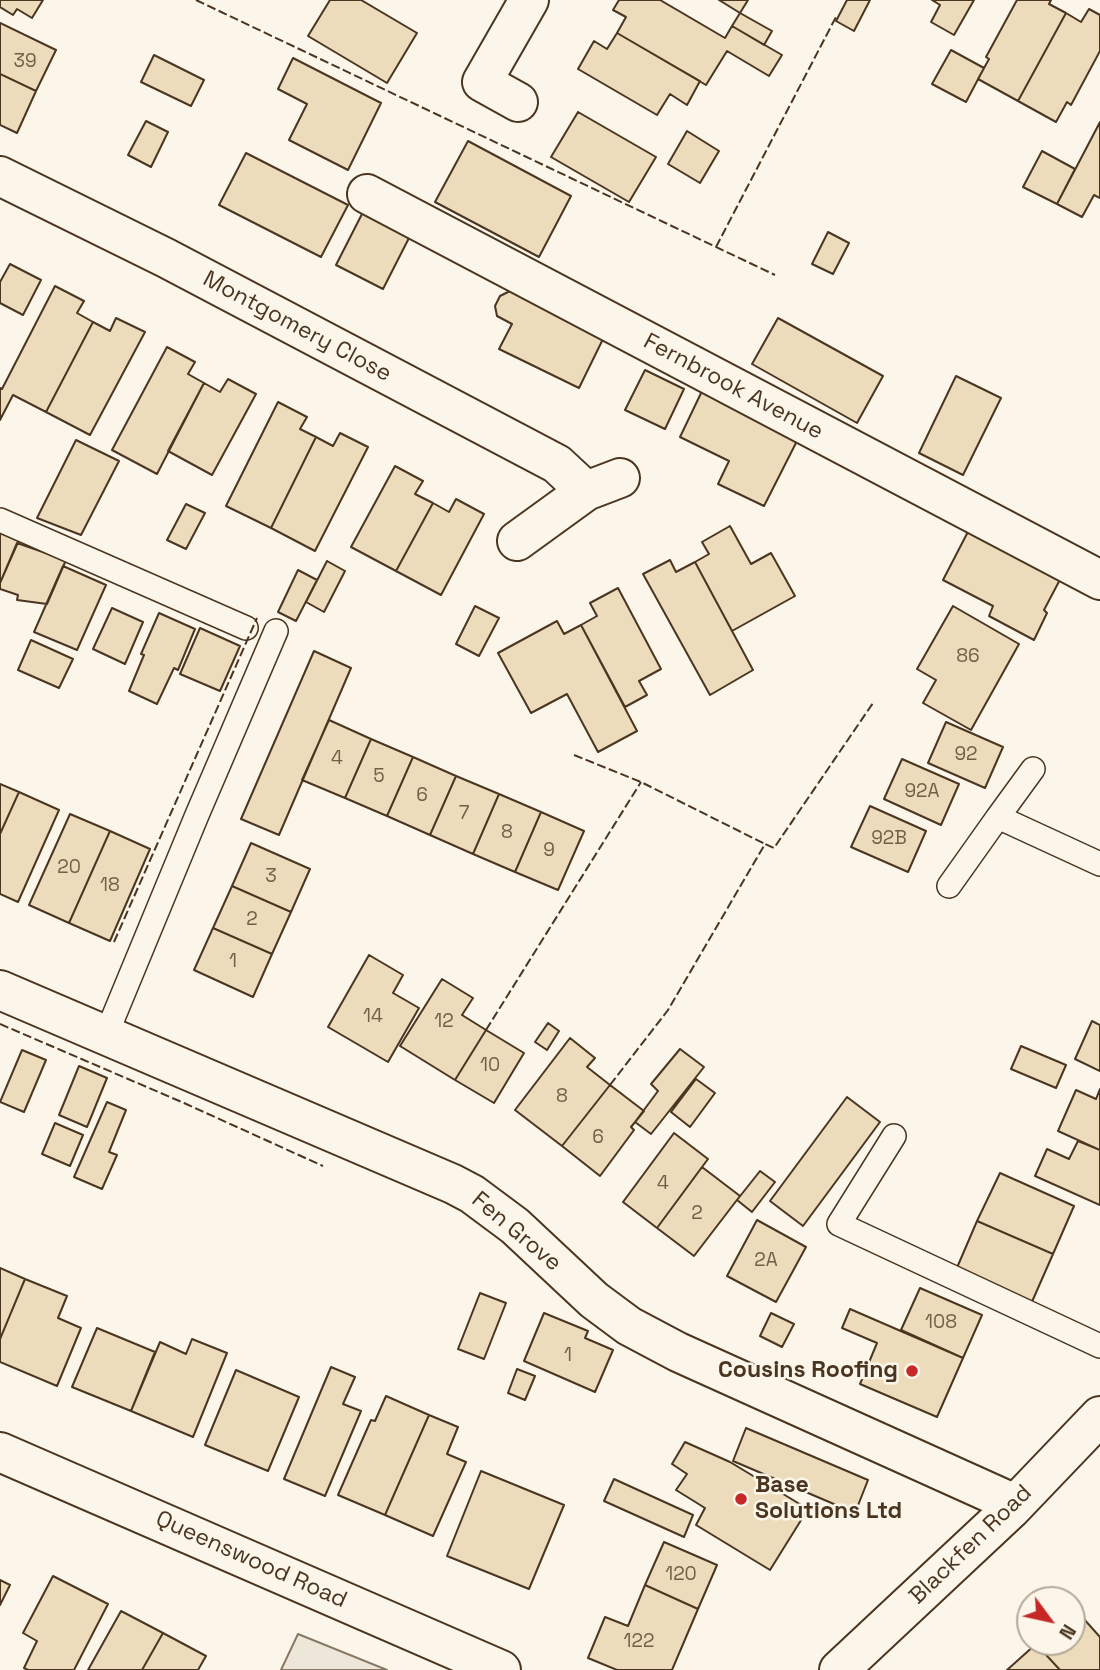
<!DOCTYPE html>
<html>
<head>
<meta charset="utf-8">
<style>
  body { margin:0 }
  #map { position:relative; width:1100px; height:1670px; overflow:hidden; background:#fbf6e9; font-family:"Space Grotesk",sans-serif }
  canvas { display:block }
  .north { position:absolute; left:1016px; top:1586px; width:70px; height:70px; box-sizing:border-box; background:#fbf6e9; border:2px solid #b4a999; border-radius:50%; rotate:123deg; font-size:19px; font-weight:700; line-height:28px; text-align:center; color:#4a3520 }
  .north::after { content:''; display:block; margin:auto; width:24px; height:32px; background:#c62828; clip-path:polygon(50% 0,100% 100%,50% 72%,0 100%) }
</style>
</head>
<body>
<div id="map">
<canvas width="1100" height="1670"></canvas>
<div class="north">N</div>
</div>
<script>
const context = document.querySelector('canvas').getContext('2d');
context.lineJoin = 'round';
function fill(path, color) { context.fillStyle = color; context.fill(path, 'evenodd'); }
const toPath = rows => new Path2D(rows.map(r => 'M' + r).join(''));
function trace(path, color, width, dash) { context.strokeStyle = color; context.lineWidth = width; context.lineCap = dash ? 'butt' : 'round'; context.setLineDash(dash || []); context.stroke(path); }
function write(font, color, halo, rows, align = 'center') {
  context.font = font + ' "Space Grotesk",sans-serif'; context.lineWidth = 5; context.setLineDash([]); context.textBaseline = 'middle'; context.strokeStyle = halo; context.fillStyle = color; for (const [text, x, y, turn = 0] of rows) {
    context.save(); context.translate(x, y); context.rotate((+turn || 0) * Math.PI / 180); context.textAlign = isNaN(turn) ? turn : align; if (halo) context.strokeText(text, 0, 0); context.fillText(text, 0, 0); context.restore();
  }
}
const parking = toPath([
  [298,1634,387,1670,281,1670,298,1634]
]);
const building = toPath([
  [0,0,43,0,32,18,17,9,13,15,0,7,0,0],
  [330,0,361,0,417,33,387,83,308,36,330,0],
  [619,0,660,0,725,38,732,26,782,55,769,76,727,51,706,85,617,33,626,17,613,10,619,0],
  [719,0,748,0,740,13,719,0],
  [847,0,870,0,854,31,836,21,847,0],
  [932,0,974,0,954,35,931,22,940,5,932,0],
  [1017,0,1051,0,1049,4,1066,13,1018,101,978,79,989,59,986,57,1017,0],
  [1089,9,1100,15,1100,51,1071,105,1067,102,1056,122,1018,101,1066,13,1081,22,1089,9],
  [740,13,772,31,764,45,732,26,740,13],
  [0,23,56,50,36,91,0,74,0,23],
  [617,33,700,81,687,105,670,94,657,115,578,69,594,41,607,49,617,33],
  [951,50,984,68,966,102,932,84,951,50],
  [154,55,204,80,191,106,141,82,154,55],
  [293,58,381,103,348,170,289,140,307,104,278,89,293,58],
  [0,74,36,91,17,133,0,125,0,74],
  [578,112,656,157,629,202,551,157,578,112],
  [146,121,168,132,151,167,128,155,146,121],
  [1100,122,1100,198,1094,195,1082,217,1057,204,1100,122],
  [687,131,719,151,700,183,668,164,687,131],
  [468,141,571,196,539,257,435,202,468,141],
  [1042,151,1075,169,1057,204,1023,187,1042,151],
  [246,153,348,205,321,257,219,205,246,153],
  [363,212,410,236,383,289,336,265,363,212],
  [828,232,849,243,833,274,812,264,828,232],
  [10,264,41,280,23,315,0,303,0,282,10,264],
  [55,286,84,301,77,313,93,322,46,412,13,395,0,420,0,388,2,389,55,286],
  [510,291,604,337,579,388,499,349,512,324,497,316,495,306,500,296,510,291],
  [116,318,145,332,90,435,46,412,93,322,110,331,116,318],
  [778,318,883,376,857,423,752,364,778,318],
  [167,347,195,362,188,374,204,383,157,474,112,450,167,347],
  [645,370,684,389,665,429,625,410,645,370],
  [956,376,1001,398,963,475,919,453,956,376],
  [228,379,256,394,212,475,168,451,204,383,220,392,228,379],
  [703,389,799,437,764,506,718,484,729,461,680,437,703,389],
  [278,402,307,417,300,429,316,437,271,528,226,506,278,402],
  [340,433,368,447,315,551,271,528,316,437,333,446,340,433],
  [76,440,119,461,81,535,37,518,76,440],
  [395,466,423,481,415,494,433,503,396,571,351,547,395,466],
  [456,499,484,514,441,595,396,571,433,503,449,512,456,499],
  [186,504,205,513,186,549,167,540,186,504],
  [972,524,1064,572,1044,610,1047,613,1034,640,989,616,993,606,943,580,972,524],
  [730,526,751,564,771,553,795,596,732,631,695,562,709,554,702,542,730,526],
  [0,532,19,540,0,583,0,532],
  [17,543,66,560,47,604,17,600,18,595,0,589,0,583,17,543],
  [670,560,676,572,695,562,753,670,710,695,643,574,670,560],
  [327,561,345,571,324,612,306,602,327,561],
  [63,566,106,585,77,650,34,632,63,566],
  [298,570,317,580,296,621,278,612,298,570],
  [618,588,661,669,639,681,647,695,625,707,581,625,597,616,590,603,618,588],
  [475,606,499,618,479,656,456,644,475,606],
  [953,606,1019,644,971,730,923,703,936,680,917,669,953,606],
  [112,608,143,622,125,664,93,649,112,608],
  [159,613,195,629,178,670,174,668,157,704,129,691,144,655,141,654,159,613],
  [557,621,564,634,581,625,637,731,598,752,567,694,531,713,498,653,557,621],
  [200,628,240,646,220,691,180,674,200,628],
  [31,640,73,659,59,688,18,670,31,640],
  [314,651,351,668,279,835,241,819,314,651],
  [329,720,371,739,345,798,302,780,329,720],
  [946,722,1003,747,985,788,928,763,946,722],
  [371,739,413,757,387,816,345,798,371,739],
  [413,757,456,776,430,835,387,816,413,757],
  [902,759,959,784,941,825,884,799,902,759],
  [456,776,499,794,473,854,430,835,456,776],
  [0,784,19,792,0,834,0,784],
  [19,792,59,810,18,902,0,894,0,834,19,792],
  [499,794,541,812,515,872,473,854,499,794],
  [870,806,926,831,908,872,851,847,870,806],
  [541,812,584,831,558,890,515,872,541,812],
  [70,814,110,831,69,923,29,905,70,814],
  [110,831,150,849,110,941,69,923,110,831],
  [251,843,310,869,291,912,232,886,251,843],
  [232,886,291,912,272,954,213,928,232,886],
  [213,928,272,954,253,997,194,970,213,928],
  [369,955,403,975,393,993,419,1008,388,1062,328,1027,369,955],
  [442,979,473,998,462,1015,486,1030,455,1080,400,1046,442,979],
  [1092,1021,1100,1025,1100,1071,1075,1059,1092,1021],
  [548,1023,559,1031,547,1050,535,1042,548,1023],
  [486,1030,524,1053,494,1103,455,1080,486,1030],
  [570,1038,595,1058,587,1067,610,1085,562,1146,515,1110,570,1038],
  [1021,1046,1066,1065,1056,1088,1011,1069,1021,1046],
  [680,1049,704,1067,651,1134,635,1122,658,1091,651,1084,680,1049],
  [22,1050,46,1060,24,1112,0,1102,22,1050],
  [79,1066,107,1078,87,1127,59,1115,79,1066],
  [696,1079,715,1093,690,1127,671,1112,696,1079],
  [610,1085,644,1111,631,1127,634,1130,600,1176,562,1146,610,1085],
  [1100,1089,1100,1150,1058,1131,1076,1090,1096,1099,1100,1089],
  [847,1097,880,1122,803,1226,770,1201,847,1097],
  [107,1102,126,1110,109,1152,117,1155,102,1189,74,1177,107,1102],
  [55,1123,83,1135,70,1166,42,1154,55,1123],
  [674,1133,708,1159,657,1228,623,1202,674,1133],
  [1078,1141,1100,1150,1100,1205,1035,1176,1047,1149,1069,1159,1078,1141],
  [702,1167,740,1196,694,1256,657,1228,702,1167],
  [760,1171,775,1182,752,1212,737,1200,760,1171],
  [1000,1173,1074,1206,1053,1254,977,1221,1000,1173],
  [757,1220,806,1247,776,1302,727,1276,757,1220],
  [977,1221,1053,1254,1031,1304,956,1270,977,1221],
  [0,1268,25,1279,0,1339,0,1268],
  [25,1279,67,1296,58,1318,81,1328,57,1386,0,1362,0,1339,25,1279],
  [920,1288,982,1315,963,1358,901,1330,920,1288],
  [480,1293,506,1303,484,1359,458,1349,480,1293],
  [850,1309,963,1358,937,1417,860,1384,877,1343,842,1328,850,1309],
  [544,1313,588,1331,585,1338,613,1350,595,1392,524,1361,544,1313],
  [771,1313,794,1324,782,1347,760,1336,771,1313],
  [97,1328,155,1352,131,1411,72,1387,97,1328],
  [192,1339,227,1353,193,1437,131,1411,160,1342,186,1354,192,1339],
  [331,1367,355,1377,343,1404,361,1411,325,1496,284,1479,331,1367],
  [517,1369,535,1376,525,1400,508,1393,517,1369],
  [236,1370,299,1397,268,1471,205,1445,236,1370],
  [386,1396,429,1415,385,1515,338,1495,371,1420,375,1421,386,1396],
  [429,1415,458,1427,447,1454,466,1462,433,1536,385,1515,429,1415],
  [746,1428,868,1480,855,1513,733,1461,746,1428],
  [685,1442,730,1462,808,1509,770,1570,696,1525,705,1508,676,1490,687,1474,672,1464,685,1442],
  [481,1471,564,1505,529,1589,447,1556,481,1471],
  [614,1479,693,1515,684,1537,604,1501,614,1479],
  [664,1542,717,1565,698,1609,645,1585,664,1542],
  [53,1576,108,1604,74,1670,28,1670,24,1668,37,1641,23,1633,53,1576],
  [0,1580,10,1585,0,1605,0,1580],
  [645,1585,698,1609,672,1670,617,1670,588,1658,605,1617,628,1626,645,1585],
  [1075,1609,1100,1637,1100,1670,1060,1670,1036,1644,1038,1642,1072,1642,1072,1612,1075,1609],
  [121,1611,163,1633,142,1670,88,1670,121,1611],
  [163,1633,206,1656,198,1670,142,1670,163,1633],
  [1036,1644,1060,1670,1007,1670,1036,1644]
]);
const lane = toPath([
  [0,520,246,628],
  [998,817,1033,769],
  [949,886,998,817,1100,864],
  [106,1035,197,815,276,631],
  [894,1136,839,1224,1100,1346]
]);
const street = toPath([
  [518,102,482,82,529,0],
  [0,176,166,258,557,464,586,491,620,478],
  [367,194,1100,580],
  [517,541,586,491],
  [0,990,453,1184,472,1194,515,1226,594,1300,629,1326,678,1352,1015,1504],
  [0,1452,501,1670]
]);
const primary = toPath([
  [839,1670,1010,1510,1100,1416]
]);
const fence = toPath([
  [196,0,775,275],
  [716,247,837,15],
  [574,755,641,782,765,844],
  [114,942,257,618],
  [0,1024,184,1103,323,1166],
  [486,1030,641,782],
  [610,1085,668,1010,765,844,774,848,873,703]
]);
const markers = [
  [912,1371,7,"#c62828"],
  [741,1499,7,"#c62828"]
];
const numberNames = [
  ["39",25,62],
  ["86",968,657],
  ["92",966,755],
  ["4",337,759],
  ["5",379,777],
  ["92A",922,792],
  ["6",422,796],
  ["7",464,814],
  ["8",507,833],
  ["92B",889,839],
  ["9",549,851],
  ["20",69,868],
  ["3",271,877],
  ["18",110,886],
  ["2",252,920],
  ["1",233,962],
  ["14",373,1017],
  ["12",444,1022],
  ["10",490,1066],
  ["8",562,1097],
  ["6",598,1138],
  ["4",663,1184],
  ["2",697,1214],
  ["2A",766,1261],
  ["108",941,1323],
  ["1",568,1356],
  ["120",681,1575],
  ["122",639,1642]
];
const streetNames = [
  ["Montgomery Close",297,327,28],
  ["Fernbrook Avenue",733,387,28],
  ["Fen Grove",516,1232,40],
  ["Blackfen Road",971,1545,-44],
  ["Queenswood Road",251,1560,24]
];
const poiNames = [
  ["Cousins Roofing",898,1371],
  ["Base",755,1486,"left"],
  ["Solutions Ltd",755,1512,"left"]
];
fill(parking, '#ede7d9');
trace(parking, '#887966', 2);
fill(building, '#ecdcbc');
trace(building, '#4a3520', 2);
trace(lane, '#4a3520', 26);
trace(street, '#4a3520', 42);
trace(primary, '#4a3520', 42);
trace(lane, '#fbf6e9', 23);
trace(street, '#fbf6e9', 38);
trace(primary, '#fbf6e9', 38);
trace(fence, '#4a3520', 2, [9, 3.5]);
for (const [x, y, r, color] of markers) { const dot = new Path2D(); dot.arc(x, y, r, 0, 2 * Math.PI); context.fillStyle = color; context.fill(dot); trace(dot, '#fbf6e9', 2.5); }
write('19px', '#725f47', null, numberNames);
write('23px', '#4a3520', '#fbf6e9', streetNames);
write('bold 23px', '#4a3520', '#fbf6e9', poiNames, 'right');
</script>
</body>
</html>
